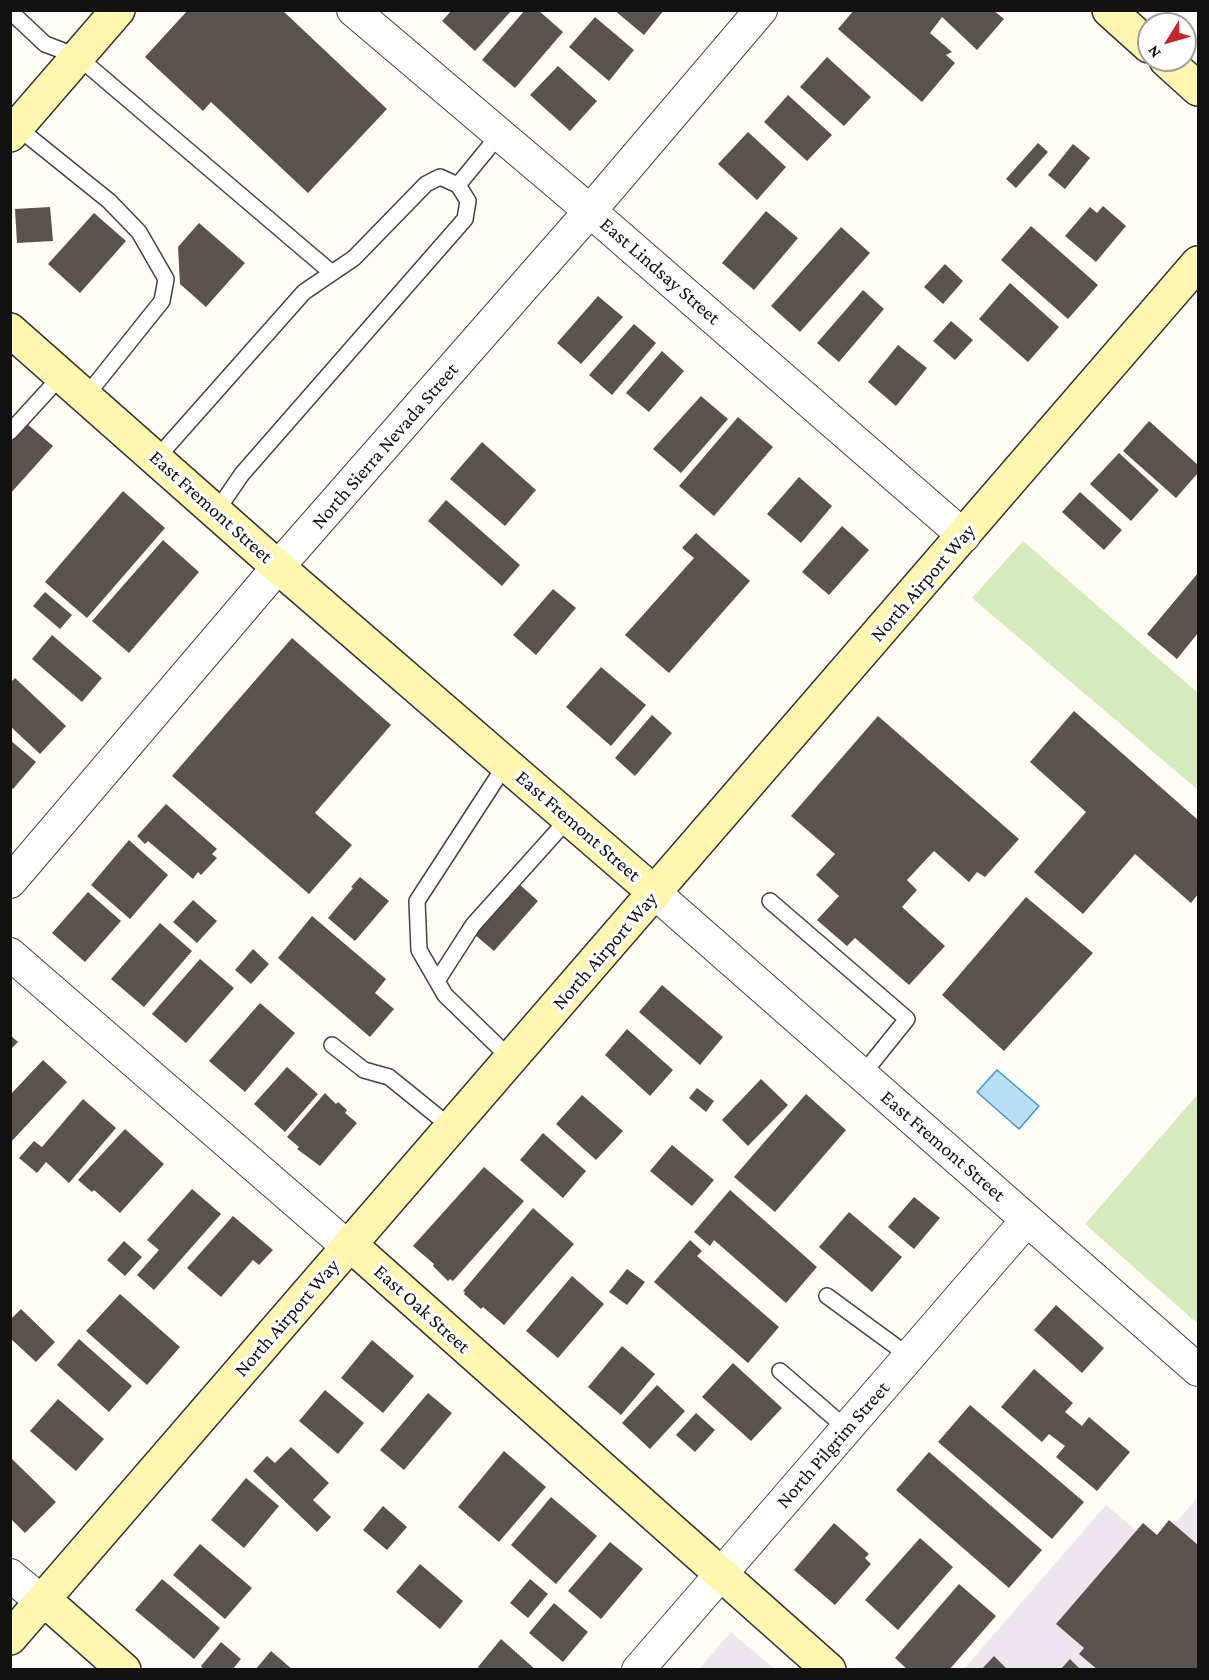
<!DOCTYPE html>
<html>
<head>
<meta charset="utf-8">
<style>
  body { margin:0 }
  #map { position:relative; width:1209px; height:1680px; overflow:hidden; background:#fffdf5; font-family:"Crimson Pro",serif }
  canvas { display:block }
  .frame { position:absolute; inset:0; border:12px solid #111; pointer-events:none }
  .north { position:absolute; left:1137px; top:12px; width:60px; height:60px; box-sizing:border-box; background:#fff; border:2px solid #a0a0a0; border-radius:50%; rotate:233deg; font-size:16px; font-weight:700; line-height:24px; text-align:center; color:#111 }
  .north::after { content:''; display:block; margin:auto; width:21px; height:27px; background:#c4262e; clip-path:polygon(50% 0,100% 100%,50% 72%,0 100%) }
</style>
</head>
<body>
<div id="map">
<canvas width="1209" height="1680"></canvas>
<div class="frame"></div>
<div class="north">N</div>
</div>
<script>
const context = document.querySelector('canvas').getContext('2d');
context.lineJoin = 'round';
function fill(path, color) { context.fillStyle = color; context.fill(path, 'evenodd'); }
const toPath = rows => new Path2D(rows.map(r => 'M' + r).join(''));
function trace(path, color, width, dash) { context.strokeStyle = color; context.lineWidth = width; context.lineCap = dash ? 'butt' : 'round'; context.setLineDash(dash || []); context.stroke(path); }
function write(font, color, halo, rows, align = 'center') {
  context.font = font + ' "Crimson Pro",serif'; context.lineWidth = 6; context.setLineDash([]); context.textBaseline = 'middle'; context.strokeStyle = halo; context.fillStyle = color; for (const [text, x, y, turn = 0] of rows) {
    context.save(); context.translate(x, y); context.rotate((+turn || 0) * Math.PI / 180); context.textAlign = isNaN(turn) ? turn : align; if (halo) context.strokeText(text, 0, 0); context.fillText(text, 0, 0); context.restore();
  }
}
const industrial = toPath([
  [1198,1497,1198,1669,963,1670,1106,1505,1155,1547],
  [731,1632,775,1669,699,1669]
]);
const green = toPath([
  [1023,541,1198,693,1198,790,972,598],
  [1198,1094,1198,1324,1085,1224]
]);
const water = toPath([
  [997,1070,1039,1106,1019,1129,977,1092,997,1070]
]);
const building = toPath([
  [188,10,282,10,387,109,308,193,211,102,203,111,145,57],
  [452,10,512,10,475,51,442,21],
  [525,10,538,10,563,32,515,88,482,60],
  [614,10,664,10,644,35],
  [854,10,984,10,986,12,993,10,1004,19,977,50,942,17,930,33,952,52,946,55,955,63,922,102,838,29],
  [595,17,634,50,609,81,569,47],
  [827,57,871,97,844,126,800,87],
  [558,66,597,101,570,131,530,95],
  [788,95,832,135,807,161,764,122],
  [748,132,786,167,757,200,718,164],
  [1038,143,1048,152,1016,188,1006,179],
  [1073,144,1090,158,1065,189,1048,175],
  [1103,206,1126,226,1096,262,1065,236,1090,207,1097,213],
  [50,207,53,241,17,243,15,209],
  [766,211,798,238,754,290,722,263],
  [94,213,126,241,80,293,48,264],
  [199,223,245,263,206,307,180,284,178,247],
  [1031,226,1098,285,1068,319,1001,260],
  [841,227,870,253,800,332,771,306],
  [945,264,963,281,943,304,924,287],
  [1010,283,1059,327,1028,362,979,319],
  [863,290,884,309,839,362,817,343],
  [598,296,623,317,581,364,557,343],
  [951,321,973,340,955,360,933,341],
  [634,324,656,343,612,395,589,375],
  [898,345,927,368,896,406,868,382],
  [662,351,684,371,649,412,626,393],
  [701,396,728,419,681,473,653,449],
  [738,417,773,447,714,516,679,486],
  [1149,421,1198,465,1198,473,1176,498,1123,451],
  [26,423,53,446,10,494,10,440],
  [482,442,536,490,505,526,450,479],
  [1119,453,1159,490,1131,521,1090,484],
  [799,477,832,506,801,543,767,514],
  [123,491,165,528,87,618,45,582],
  [1080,492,1122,530,1104,550,1062,512],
  [446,500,520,565,502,586,428,521],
  [842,526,869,550,829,595,802,572],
  [696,533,750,581,669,673,625,635,694,558,682,548],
  [163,540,199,572,129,653,92,621],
  [1198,573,1198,633,1177,659,1147,634],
  [553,589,576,608,536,655,513,635],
  [45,592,72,615,60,629,33,606],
  [52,635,102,678,82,702,32,659],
  [292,638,391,725,315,813,352,845,309,894,172,776],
  [601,667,646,705,611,746,566,707],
  [15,678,66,726,40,754,10,726,10,683],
  [1074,711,1198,820,1198,894,1191,903,1135,854,1083,914,1034,872,1086,812,1030,762],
  [652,715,672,733,635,776,615,758],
  [878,716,1019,839,985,877,977,872,969,882,934,851,907,880,917,890,902,907,945,946,909,985,855,938,847,946,817,920,839,896,816,875,835,854,791,816],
  [10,740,36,762,13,789,10,787],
  [166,804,217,849,212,854,217,858,201,875,198,872,193,879,148,841,145,844,137,836],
  [129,840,168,875,130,919,91,885],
  [360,877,389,901,355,941,328,918,353,888,351,887],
  [518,883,538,901,494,951,474,934],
  [88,892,121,921,85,962,52,933],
  [1026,897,1093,953,1004,1051,942,995],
  [193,900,217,921,197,943,173,922],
  [312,916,386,979,375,993,394,1009,370,1037,278,958],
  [160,923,192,951,144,1007,111,979],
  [253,949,269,964,251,984,235,970],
  [200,959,234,988,186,1043,152,1014],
  [662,985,723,1037,700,1065,639,1012],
  [260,1003,295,1033,245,1092,209,1061],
  [627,1029,673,1070,650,1096,605,1055],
  [10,1035,18,1042,10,1050],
  [43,1060,67,1082,10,1143,10,1095],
  [287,1067,318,1094,285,1132,254,1104],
  [761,1079,788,1105,748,1146,722,1120],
  [697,1088,714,1101,706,1112,689,1098],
  [325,1093,336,1104,338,1102,347,1110,345,1113,357,1123,320,1166,297,1149,299,1147,287,1137],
  [806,1094,846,1130,775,1212,734,1177],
  [582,1095,623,1131,596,1160,556,1124],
  [83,1099,116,1128,69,1183,46,1162,37,1173,19,1158,34,1141,42,1147],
  [125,1129,164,1164,120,1213,94,1190,92,1192,78,1180],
  [543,1133,586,1171,563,1198,520,1160],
  [672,1145,714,1180,692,1206,650,1171],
  [484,1167,524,1201,453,1281,450,1279,448,1281,433,1266,434,1264,413,1246],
  [192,1189,221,1214,154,1290,137,1275,159,1250,147,1240],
  [730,1190,817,1267,786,1303,714,1240,710,1246,694,1232],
  [914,1197,940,1218,914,1249,888,1227],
  [533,1208,574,1244,504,1325,483,1307,481,1309,464,1294,465,1292,463,1291],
  [849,1212,902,1257,872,1292,819,1247],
  [233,1216,273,1250,259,1265,253,1260,221,1297,187,1268],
  [690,1240,702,1251,697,1256,779,1327,748,1363,654,1282],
  [124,1241,142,1257,125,1276,107,1260],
  [627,1269,645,1282,627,1305,609,1292],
  [572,1276,604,1304,558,1358,526,1331],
  [120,1294,180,1347,147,1385,86,1331],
  [1056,1305,1104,1348,1082,1373,1034,1330],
  [21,1309,55,1342,36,1362,10,1338,10,1320],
  [79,1339,132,1386,109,1412,57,1365],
  [372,1340,414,1376,383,1413,341,1378],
  [622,1346,655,1374,621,1415,588,1387],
  [733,1363,782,1408,751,1441,702,1397],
  [1034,1369,1073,1403,1065,1412,1082,1426,1089,1417,1130,1452,1097,1491,1056,1457,1065,1446,1049,1434,1042,1442,1001,1407],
  [657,1385,685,1411,650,1449,622,1423],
  [325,1390,364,1423,338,1454,299,1421],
  [428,1393,452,1413,404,1470,380,1450],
  [58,1399,104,1439,76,1471,30,1431],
  [970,1405,1084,1502,1052,1539,938,1442],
  [696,1413,715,1430,695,1452,676,1435],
  [291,1447,329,1483,313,1500,331,1517,317,1532,253,1471,267,1456,275,1463],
  [504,1451,546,1487,499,1542,458,1507],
  [929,1452,1042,1550,1009,1588,896,1490],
  [10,1457,56,1502,25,1533,10,1518],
  [246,1478,279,1506,244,1548,211,1520],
  [551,1497,597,1536,556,1584,511,1545],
  [383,1506,407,1527,387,1550,363,1530],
  [1169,1520,1198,1545,1198,1670,1098,1670,1079,1654,1084,1648,1056,1624,1143,1523,1157,1535],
  [834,1523,869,1554,865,1558,871,1564,835,1605,794,1570],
  [920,1538,953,1567,898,1630,865,1600],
  [610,1542,643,1569,601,1619,568,1591],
  [200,1544,252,1588,225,1619,173,1575],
  [420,1564,463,1601,440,1629,396,1592],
  [162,1579,220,1628,194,1659,135,1610],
  [530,1579,548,1594,528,1618,510,1603],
  [959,1584,996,1616,949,1670,908,1670,895,1658],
  [554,1603,588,1632,563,1662,529,1633],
  [501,1639,536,1670,481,1670,478,1667],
  [221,1642,241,1659,232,1670,204,1670,201,1666],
  [271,1651,293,1670,255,1670],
  [994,1656,1008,1670,981,1670],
  [1070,1659,1081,1670,1060,1670]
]);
const lane = toPath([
  [10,11,45,44,77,56,332,273],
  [17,127,109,201,139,232,166,279,162,301,86,396],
  [458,185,499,135],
  [10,432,62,375],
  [156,459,304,292,354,258,426,184,440,177,458,185,468,201,465,219,242,474,216,512],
  [506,764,417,901,419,950,445,995,511,1059],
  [770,901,907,1019,862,1075],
  [437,981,473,925,569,818],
  [332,1045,364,1070,389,1077,452,1128],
  [827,1296,909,1356],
  [780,1371,847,1429]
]);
const street = toPath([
  [353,10,590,211,964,536],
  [10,882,278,567,590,211,761,10],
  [655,893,1198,1370],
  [10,954,348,1247],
  [10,1575,42,1602],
  [638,1670,1027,1220]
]);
const secondary = toPath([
  [1109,10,1149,46],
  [1166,60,1198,89],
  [10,135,118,10],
  [10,330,278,567,655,893],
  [348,1247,362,1255,829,1670],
  [42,1602,56,1610,124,1670],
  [10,1638,1198,263]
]);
const streetNames = [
  ["East Lindsay Street",660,271,41],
  ["North Sierra Nevada Street",385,446,-49],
  ["East Fremont Street",211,507,42],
  ["North Airport Way",923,583,-49],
  ["East Fremont Street",578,826,41],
  ["North Airport Way",605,951,-49],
  ["East Fremont Street",943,1146,41],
  ["East Oak Street",422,1309,42],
  ["North Airport Way",287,1318,-49],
  ["North Pilgrim Street",833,1445,-49]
];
fill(industrial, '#eee6ef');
fill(green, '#d5ebbd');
fill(water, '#b9e0f7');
trace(water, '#3f96cf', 1.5);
fill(building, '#5a524d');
trace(lane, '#444', 18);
trace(street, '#444', 34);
trace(secondary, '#333', 36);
trace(lane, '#fff', 15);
trace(street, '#fff', 32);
trace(secondary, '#fff6b0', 33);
write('20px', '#111', '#fff', streetNames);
</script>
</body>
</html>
